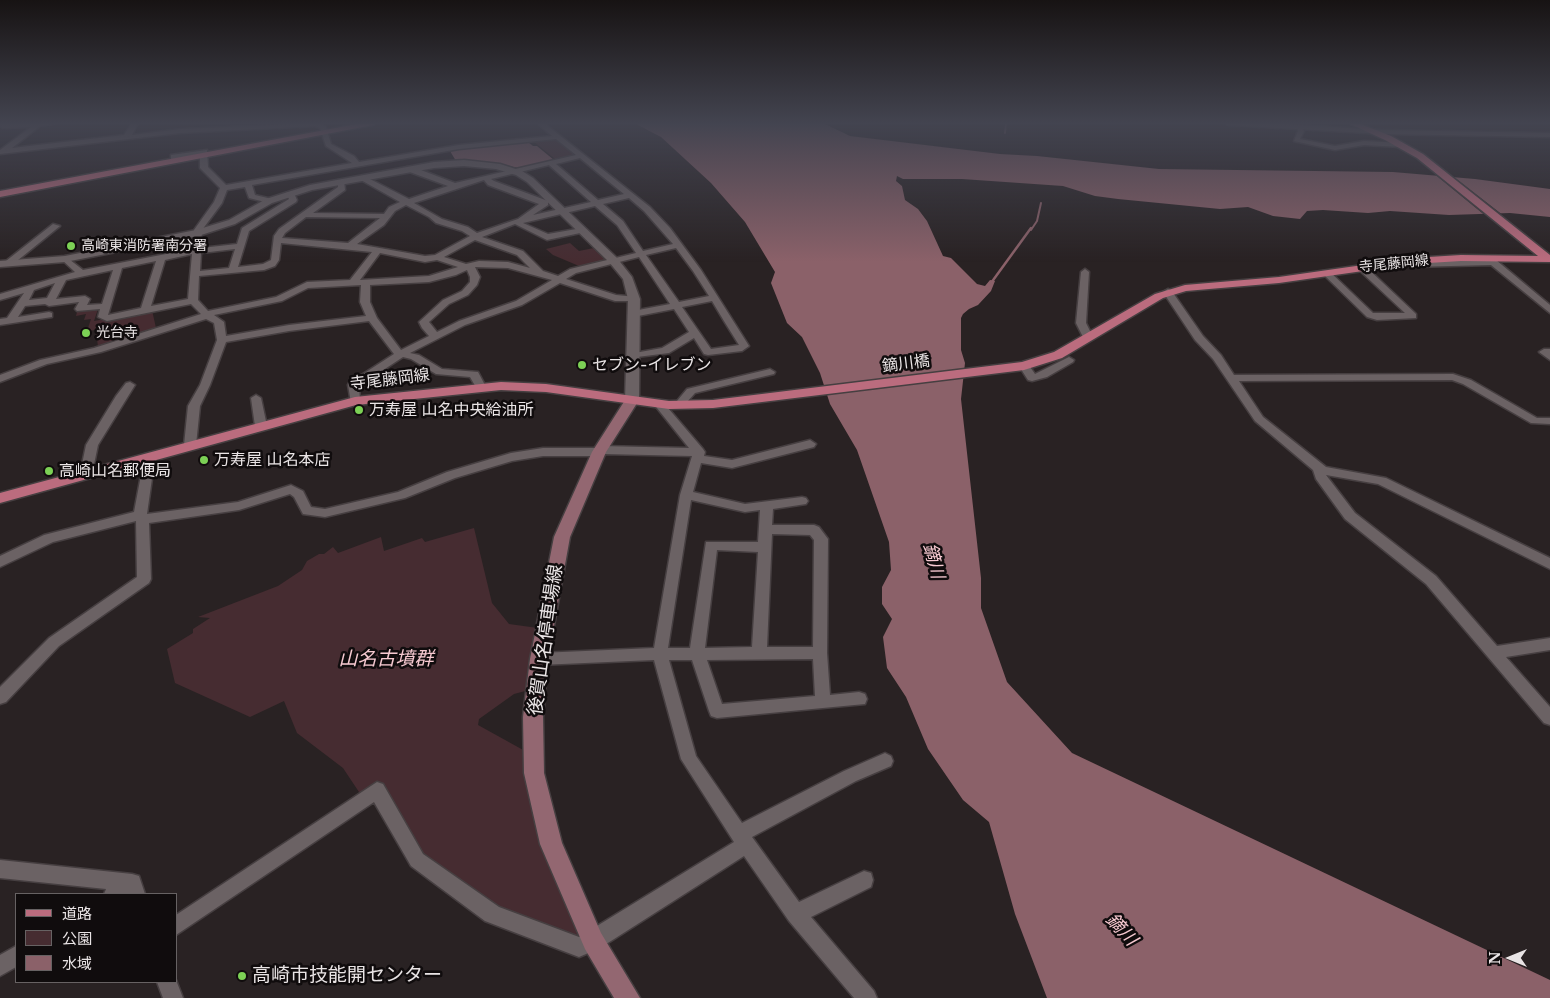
<!DOCTYPE html>
<html>
<head>
<meta charset="utf-8">
<style>
  body { margin:0 }
  #map { position:relative; width:1550px; height:998px; overflow:hidden; background:#292223; font-family:"Libre Baskerville","Noto Sans JP",serif }
  canvas { display:block }
  .legend { position:absolute; left:15px; top:893px; width:162px; height:90px; box-sizing:border-box; background:#100c0d; border:1px solid #676263; margin:0; padding:6px 9px; list-style:none; font-size:15px; color:#e9e4e5 }
  .legend li { display:flex; align-items:center; gap:10px; height:25px }
  .legend b { width:25px; border:1px solid #676263 }
  .north { position:absolute; left:1485px; top:933px; width:50px; height:50px; -webkit-text-stroke:4px #100c0d; paint-order:stroke; rotate:270deg; font-size:14px; font-weight:700; line-height:20px; text-align:center; color:#e9e4e5 }
  .north::after { content:''; display:block; margin:auto; width:18px; height:22px; background:#e9e4e5; clip-path:polygon(50% 0,100% 100%,50% 72%,0 100%) }
</style>
</head>
<body>
<div id="map">
<canvas width="1550" height="998"></canvas>
<ul class="legend">
<li><b style="height:6px;background:#bb6c7e"></b>道路</li>
<li><b style="height:14px;background:#462c31"></b>公園</li>
<li><b style="height:14px;background:#8b6169"></b>水域</li>
</ul>
<div class="north">N</div>
</div>
<script>
const context = document.querySelector('canvas').getContext('2d');
context.lineJoin = 'round';
function fill(path, color) { context.fillStyle = color; context.fill(path, 'evenodd'); }
const toPath = rows => new Path2D(rows.map(r => 'M' + r).join(''));
function trace(path, color, width, dash) { context.strokeStyle = color; context.lineWidth = width; context.lineCap = dash ? 'butt' : 'round'; context.setLineDash(dash || []); context.stroke(path); }
function write(font, color, halo, rows, align = 'center') {
  context.font = font + ' "Libre Baskerville","Noto Sans JP",serif'; context.lineWidth = 5; context.setLineDash([]); context.textBaseline = 'middle'; context.strokeStyle = halo; context.fillStyle = color; for (const [text, x, y, turn = 0] of rows) {
    context.save(); context.translate(x, y); context.rotate((+turn || 0) * Math.PI / 180); context.textAlign = isNaN(turn) ? turn : align; if (halo) context.strokeText(text, 0, 0); context.fillText(text, 0, 0); context.restore();
  }
}
const green = toPath([
  [553,139,557,140,575,156,556,160,533,141],
  [570,243,579,251,594,248,606,260,579,266,553,255,546,249],
  [98,309,94,321,152,310,156,328,98,347,96,330,87,331,91,319,84,320,86,314,76,316,77,312],
  [474,528,492,603,509,624,538,628,529,690,514,694,479,719,478,725,525,751,528,786,549,868,585,936,578,941,501,911,423,859,382,789,361,795,343,768,297,733,284,701,250,717,175,683,167,649,193,633,193,629,210,618,198,617,278,586,302,570,307,561,319,554,324,554,333,547,338,553,381,537,384,551,422,538,425,542]
]);
const water = toPath([
  [634,123,823,123,850,136,1000,154,1037,156,1159,169,1393,172,1475,179,1550,189,1550,217,1510,213,1449,215,1390,211,1368,213,1323,210,1307,211,1300,219,1273,216,1248,207,1220,209,1118,199,1095,196,1063,186,962,179,903,179,897,176,896,181,902,186,905,200,918,209,927,221,943,256,951,258,977,284,985,286,990,280,995,281,991,291,978,305,969,309,963,314,961,318,961,350,965,363,961,399,981,578,981,608,1007,682,1072,753,1550,980,1550,998,1047,998,1015,914,989,822,963,800,928,749,906,697,887,668,883,637,892,619,882,604,882,587,891,570,889,542,857,450,830,404,820,373,802,337,787,323,771,283,775,272,745,222,711,183,661,137],
  [528,142,533,146,537,146,554,160,518,168,494,163,456,161,450,151,462,148]
]);
const pier = toPath([
  [1432,172,1450,174,1504,216,1487,217]
]);
const streamFar1 = toPath([
  [1005,133,1006,123],
  [1031,230,1037,221,1041,203]
]);
const stream = toPath([
  [991,283,1031,228]
]);
const minor = toPath([
  [1,123,59,123,40,126,12,148,124,135,132,123,138,123,132,135,180,129,319,123,326,127,331,144,354,156,359,162,459,145,552,136,537,123,544,123,650,207,670,228,701,270,749,346,742,351,708,355,704,354,694,338,669,353,629,358,628,356,629,354,662,348,689,332,674,309,633,317,628,314,633,311,670,304,639,257,576,273,566,279,616,295,637,297,637,301,615,301,560,283,522,305,465,325,410,353,419,355,442,369,478,372,486,387,481,390,477,389,470,377,436,374,411,359,403,357,359,386,360,401,359,403,351,403,348,385,349,383,394,354,369,321,289,331,226,342,210,385,200,406,196,445,194,448,186,448,184,445,188,406,200,385,217,340,214,323,206,319,101,352,47,364,0,382,0,375,40,360,94,348,201,314,191,304,107,321,98,317,100,309,77,311,75,309,79,302,49,306,45,304,25,306,18,317,49,312,52,313,52,317,0,325,0,319,7,318,24,293,0,300,0,294,75,272,61,259,65,256,83,270,192,249,194,230,214,202,220,188,200,168,200,154,174,159,171,159,171,155,207,150,208,167,226,185,352,163,326,146,320,128,315,126,180,133,0,154,0,150,31,127,3,128,0,126,1,123],
  [556,139,576,155,455,183,413,167,407,167,407,171,448,186,409,199,364,176,361,176,361,180,400,202,389,207,384,214,313,213,345,190,344,180,338,180,338,187,279,229,274,236,271,260,263,264,238,267,249,231,296,202,297,200,293,191,286,193,289,199,242,228,237,244,201,248,202,230,222,203,227,190,245,187,249,198,269,203,272,203,272,199,255,195,252,185,459,149,556,139],
  [580,158,603,177,624,194,598,200,556,164,580,158],
  [549,165,591,202,533,215,548,205,548,201,494,181,491,179,549,165],
  [484,180,488,185,539,204,518,219,477,233,468,227,442,219,414,203,484,180],
  [629,198,644,211,673,244,643,251,623,221,603,204,629,198],
  [406,205,429,217,436,223,462,231,470,236,435,255,425,256,357,244,384,225,395,211,406,205],
  [595,206,617,225,636,253,570,269,558,276,543,271,523,251,482,237,515,224,547,240,585,232,585,228,582,228,548,234,523,223,595,206],
  [306,217,380,218,348,243,282,238,285,233,306,217],
  [475,240,517,255,530,268,508,262,479,261,466,264,444,257,475,240],
  [281,243,372,252,350,280,307,282,276,297,208,311,198,300,199,276,264,270,275,266,279,260,281,243],
  [676,248,693,271,709,296,679,302,646,255,676,248],
  [235,249,229,268,200,271,201,253,235,249],
  [380,253,425,262,437,260,458,267,429,276,360,280,380,253],
  [192,254,188,299,151,306,165,260,192,254],
  [156,261,141,308,108,315,122,268,156,261],
  [475,267,508,268,552,280,516,301,459,321,437,332,429,322,449,304,468,295,477,285,480,277,475,267],
  [113,270,102,304,87,305,90,299,85,296,56,299,66,280,113,270],
  [467,270,470,277,470,282,462,291,443,300,419,322,422,328,429,336,401,350,377,318,370,302,370,285,429,282,456,275,467,270],
  [55,283,47,298,29,300,34,290,55,283],
  [361,285,360,302,366,316,289,325,226,336,224,322,214,315,282,301,308,288,361,285],
  [712,301,724,321,739,345,711,349,682,307,712,301],
  [1300,126,1304,131,1300,139,1335,146,1364,141,1402,143,1405,145,1402,147,1364,145,1335,150,1294,141,1298,131,1297,128,1300,126],
  [53,224,60,226,12,265,6,265,6,261,53,224],
  [1404,259,1412,261,1496,260,1550,305,1550,313,1491,265,1412,267,1401,264,1401,260,1404,259],
  [1361,264,1364,265,1416,314,1416,318,1377,320,1367,317,1322,273,1323,271,1329,271,1373,313,1405,313,1358,269,1357,267,1361,264],
  [1085,269,1089,272,1086,323,1093,337,1088,340,1084,339,1076,323,1081,272,1085,269],
  [1168,289,1171,290,1203,336,1221,355,1234,375,1453,374,1471,380,1537,418,1550,418,1550,424,1531,423,1463,384,1452,380,1239,381,1263,417,1326,467,1386,478,1550,558,1550,569,1378,484,1326,475,1355,513,1436,576,1497,646,1550,638,1550,650,1506,657,1550,707,1550,725,1544,723,1426,584,1345,519,1316,479,1313,470,1255,421,1213,359,1195,340,1163,292,1168,289],
  [1544,349,1550,349,1550,360,1539,352,1544,349],
  [1069,357,1074,360,1073,362,1047,377,1032,381,1028,380,1019,366,1024,363,1028,364,1035,374,1069,357],
  [770,369,775,372,774,374,695,393,687,402,686,407,682,408,676,405,677,401,687,389,770,369],
  [130,382,135,385,98,445,92,474,86,478,82,477,80,474,86,445,116,396,126,383,130,382],
  [256,395,261,398,267,426,261,430,255,426,251,398,256,395],
  [658,400,662,401,703,449,705,452,704,456,732,460,810,440,816,444,814,447,732,468,701,463,693,492,745,504,802,497,806,498,808,501,806,504,773,509,772,525,814,525,819,527,828,539,827,653,830,695,859,692,865,694,867,699,865,704,717,718,711,716,709,711,692,660,669,660,696,756,742,823,844,771,885,753,891,756,893,761,891,766,856,781,752,837,799,902,864,871,871,873,873,880,871,887,811,917,874,991,877,998,854,998,789,921,744,856,600,948,579,957,485,921,411,866,374,802,176,935,176,915,377,782,383,784,423,854,499,907,579,937,734,842,681,759,654,660,539,665,534,663,531,659,534,655,539,653,654,648,680,495,692,456,604,454,599,456,543,456,512,461,455,478,405,498,325,517,303,514,294,497,290,494,239,510,149,523,151,579,149,583,59,646,6,702,0,704,0,687,49,638,137,577,136,521,53,542,0,567,0,556,44,535,134,512,145,454,153,454,155,457,147,514,238,502,291,485,303,491,311,507,325,509,398,492,447,472,511,453,543,448,596,448,601,446,689,448,653,403,658,400],
  [691,500,745,512,760,510,758,542,706,542,690,648,668,648,691,500],
  [772,534,810,535,814,540,813,647,767,647,772,534],
  [717,550,758,552,752,647,705,648,717,550],
  [813,659,815,696,722,704,707,660,813,659],
  [0,860,132,874,139,876,145,894,104,894,106,889,0,878,0,860],
  [16,946,16,967,0,976,0,955,16,946],
  [176,980,183,998,163,998,157,982,176,982,176,980]
]);
const tertiary = toPath([
  [1224,123,1265,123,1383,130,1550,133,1550,137,1383,134,1228,125,1224,123],
  [464,160,500,164,522,171,533,178,617,258,632,277,640,299,639,400,637,403,627,403,625,400,628,299,623,279,609,262,527,182,516,175,496,169,464,166,434,168,312,190,272,203,235,224,198,236,65,262,0,267,0,261,65,256,196,230,229,220,266,199,310,185,434,162,464,160]
]);
const secondary = toPath([
  [632,396,639,400,606,452,570,537,548,659,543,717,544,773,562,843,601,933,640,998,614,998,585,949,540,844,524,773,523,717,530,659,554,537,592,452,627,397,632,396]
]);
const primary = toPath([
  [362,123,377,123,373,125,0,197,0,191,362,123],
  [1348,123,1358,123,1391,136,1423,154,1550,255,1550,262,1461,261,1412,264,1279,283,1186,291,1163,298,1062,358,1024,370,713,408,669,409,546,392,501,390,356,405,0,503,0,493,355,397,501,382,546,384,669,401,713,400,1022,362,1054,352,1155,294,1185,285,1279,277,1412,258,1461,255,1538,256,1417,158,1385,140,1348,123]
]);
const markers = [
  [71,246,5,"#7cd155"],
  [86,333,5,"#7cd155"],
  [582,365,5,"#7cd155"],
  [359,410,5,"#7cd155"],
  [204,460,5,"#7cd155"],
  [49,471,5,"#7cd155"],
  [242,976,5,"#7cd155"]
];
const farPoinames = [
  ["高崎東消防署南分署",81,246],
  ["光台寺",96,333]
];
const farStreetnames = [
  ["寺尾藤岡線",1394,264,-6]
];
const streetNames = [
  ["鏑川橋",906,364,-7],
  ["寺尾藤岡線",390,380,-7]
];
const poiNames = [
  ["セブン-イレブン",592,365],
  ["万寿屋 山名中央給油所",369,410],
  ["万寿屋 山名本店",214,460],
  ["高崎山名郵便局",59,471]
];
const waterNames = [
  ["鏑川",933,561,75],
  ["鏑川",1121,930,47]
];
const nearStreetnames = [
  ["後賀山名停車場線",546,640,-82]
];
const nearParknames = [
  ["山名古墳群",386,660]
];
const nearPoinames = [
  ["高崎市技能開センター",252,976]
];
fill(green, '#462c31');
fill(water, '#8b6169');
fill(pier, '#292223');
trace(streamFar1, '#8b6169', 2);
trace(stream, '#8b6169', 2.5);
trace(minor, '#463f41', 3);
trace(tertiary, '#463f41', 3);
trace(secondary, '#463f41', 3);
trace(primary, '#463f41', 3);
fill(minor, '#6b6264');
fill(tertiary, '#6b6264');
fill(secondary, '#936771');
fill(primary, '#bb6c7e');
const sky = context.createLinearGradient(0, 0, 0, 262);
sky.addColorStop(0, '#171313');
sky.addColorStop(0.47, '#434450');
sky.addColorStop(1, '#43445000');
context.fillStyle = sky;
context.fillRect(0, 0, 1550, 262);
for (const [x, y, r, color] of markers) { const dot = new Path2D(); dot.arc(x, y, r, 0, 2 * Math.PI); context.fillStyle = color; context.fill(dot); trace(dot, '#100c0d', 2); }
write('14px', '#e9e4e5', '#100c0d', farPoinames, 'left');
write('14px', '#e9e4e5', '#100c0d', farStreetnames);
write('16px', '#e9e4e5', '#100c0d', streetNames);
write('16px', '#e9e4e5', '#100c0d', poiNames, 'left');
write('italic 18px', '#f8cad2', '#100c0d', waterNames);
write('19px', '#e9e4e5', '#100c0d', nearStreetnames);
write('italic 19px', '#f6c9d0', '#100c0d', nearParknames);
write('19px', '#e9e4e5', '#100c0d', nearPoinames, 'left');
</script>
</body>
</html>
